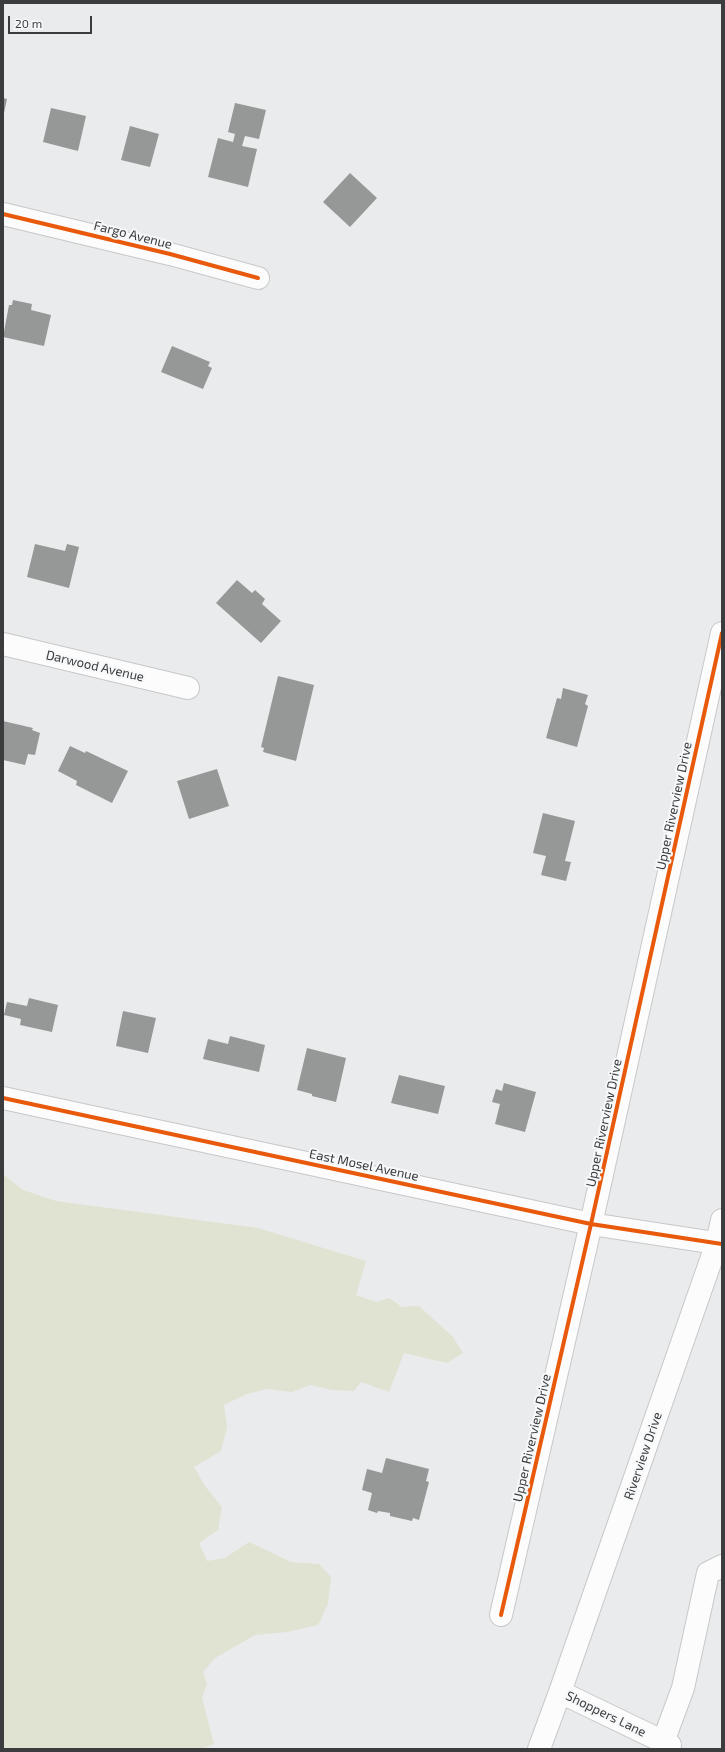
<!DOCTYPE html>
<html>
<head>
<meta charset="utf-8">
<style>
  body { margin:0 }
  #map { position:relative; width:725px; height:1752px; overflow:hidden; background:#eaebec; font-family:"Exo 2",sans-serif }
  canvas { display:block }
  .frame { position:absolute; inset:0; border:4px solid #3b3c3d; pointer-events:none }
  .scale { position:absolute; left:8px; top:16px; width:84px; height:18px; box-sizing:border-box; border:2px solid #3b3c3d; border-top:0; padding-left:5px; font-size:12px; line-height:14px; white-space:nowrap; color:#3b3c3d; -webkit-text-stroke:3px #f6f8fa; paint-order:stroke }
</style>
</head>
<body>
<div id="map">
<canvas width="725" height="1752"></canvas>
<div class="frame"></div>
<div class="scale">20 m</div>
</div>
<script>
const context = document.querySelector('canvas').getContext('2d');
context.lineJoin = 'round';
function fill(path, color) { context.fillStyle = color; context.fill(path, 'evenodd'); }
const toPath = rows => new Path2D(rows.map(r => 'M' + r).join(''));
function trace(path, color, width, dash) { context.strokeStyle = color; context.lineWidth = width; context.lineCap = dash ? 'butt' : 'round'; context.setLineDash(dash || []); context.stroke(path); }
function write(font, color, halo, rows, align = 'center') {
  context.font = font + ' "Exo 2",sans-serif'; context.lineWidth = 4; context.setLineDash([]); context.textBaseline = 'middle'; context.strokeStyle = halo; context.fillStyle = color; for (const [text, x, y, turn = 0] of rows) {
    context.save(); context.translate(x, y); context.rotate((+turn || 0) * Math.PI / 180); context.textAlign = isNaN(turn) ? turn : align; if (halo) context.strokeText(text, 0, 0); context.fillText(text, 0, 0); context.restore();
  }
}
const green = toPath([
  [3,1174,23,1190,56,1201,258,1228,366,1261,356,1295,376,1302,389,1298,402,1307,419,1306,453,1337,463,1353,447,1363,404,1353,389,1392,361,1382,354,1391,332,1390,310,1385,292,1392,267,1389,247,1394,224,1405,227,1427,221,1451,194,1467,205,1486,222,1507,218,1530,199,1543,207,1561,225,1558,249,1542,291,1562,319,1564,331,1577,328,1604,318,1625,287,1632,255,1635,215,1658,203,1672,207,1683,202,1698,214,1744,201,1749,3,1749]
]);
const building = toPath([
  [3,98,7,99,4,113,3,113],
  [235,103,266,110,259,139,245,136,242,146,257,149,248,187,208,177,218,138,233,142,235,134,228,132],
  [51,108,86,116,78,151,43,142],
  [130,126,159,134,150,167,121,160],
  [350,173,377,198,350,227,323,202],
  [13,300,32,304,31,310,51,315,44,346,3,337,9,305,12,305],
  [172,346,210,362,208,366,212,368,203,389,161,372],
  [35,544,65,551,67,544,79,547,69,588,27,577],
  [237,580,252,593,255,590,265,599,262,604,281,621,261,643,216,603],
  [278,676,314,685,296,761,263,752,264,748,261,747],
  [563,688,588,695,585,704,588,706,577,747,546,738,557,698,561,699],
  [3,721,33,728,32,730,40,733,35,755,28,754,25,765,3,760],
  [70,746,85,753,86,751,128,771,112,803,76,785,77,781,58,771],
  [217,769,229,806,189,819,177,781],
  [543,813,575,821,565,861,571,862,566,881,541,875,546,856,533,853],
  [29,998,58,1005,52,1032,20,1025,21,1019,4,1015,7,1002,27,1006],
  [123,1011,156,1018,148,1053,116,1046],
  [230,1036,265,1045,259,1072,203,1059,208,1039,228,1044],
  [307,1048,346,1058,336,1102,312,1096,312,1094,297,1090],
  [399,1075,445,1086,438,1114,391,1103],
  [504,1083,536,1092,525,1132,495,1124,500,1104,492,1102,496,1089,502,1091],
  [386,1458,429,1469,426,1481,429,1482,419,1520,413,1518,412,1521,390,1516,390,1513,378,1511,377,1513,368,1510,372,1493,362,1490,367,1469,382,1473]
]);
const minor = toPath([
  [3,214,170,254,258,278],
  [3,644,188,688],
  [3,1098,591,1224,722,1244],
  [501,1615,591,1224,722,633],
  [560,1692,670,1745,669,1749],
  [663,1742,683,1688,708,1573,722,1566],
  [539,1749,560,1692,717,1243,722,1220]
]);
const cycleway = toPath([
  [3,214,170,254,258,278],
  [3,1098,591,1224,722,1244],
  [501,1615,591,1224,722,633]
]);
const streetNames = [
  ["Fargo Avenue",133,235,14],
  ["Darwood Avenue",95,666,13],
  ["Upper Riverview Drive",674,806,-78],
  ["Upper Riverview Drive",604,1123,-78],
  ["East Mosel Avenue",364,1165,12],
  ["Upper Riverview Drive",532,1438,-77],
  ["Riverview Drive",643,1456,-71],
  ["Shoppers Lane",606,1714,26]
];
fill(green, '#e0e3d2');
fill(building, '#969797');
trace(minor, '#c7c8c9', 24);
trace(minor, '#fcfcfc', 22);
trace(cycleway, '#e8590c', 4);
write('13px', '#3b3c3d', '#f6f8fa', streetNames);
</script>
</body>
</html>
